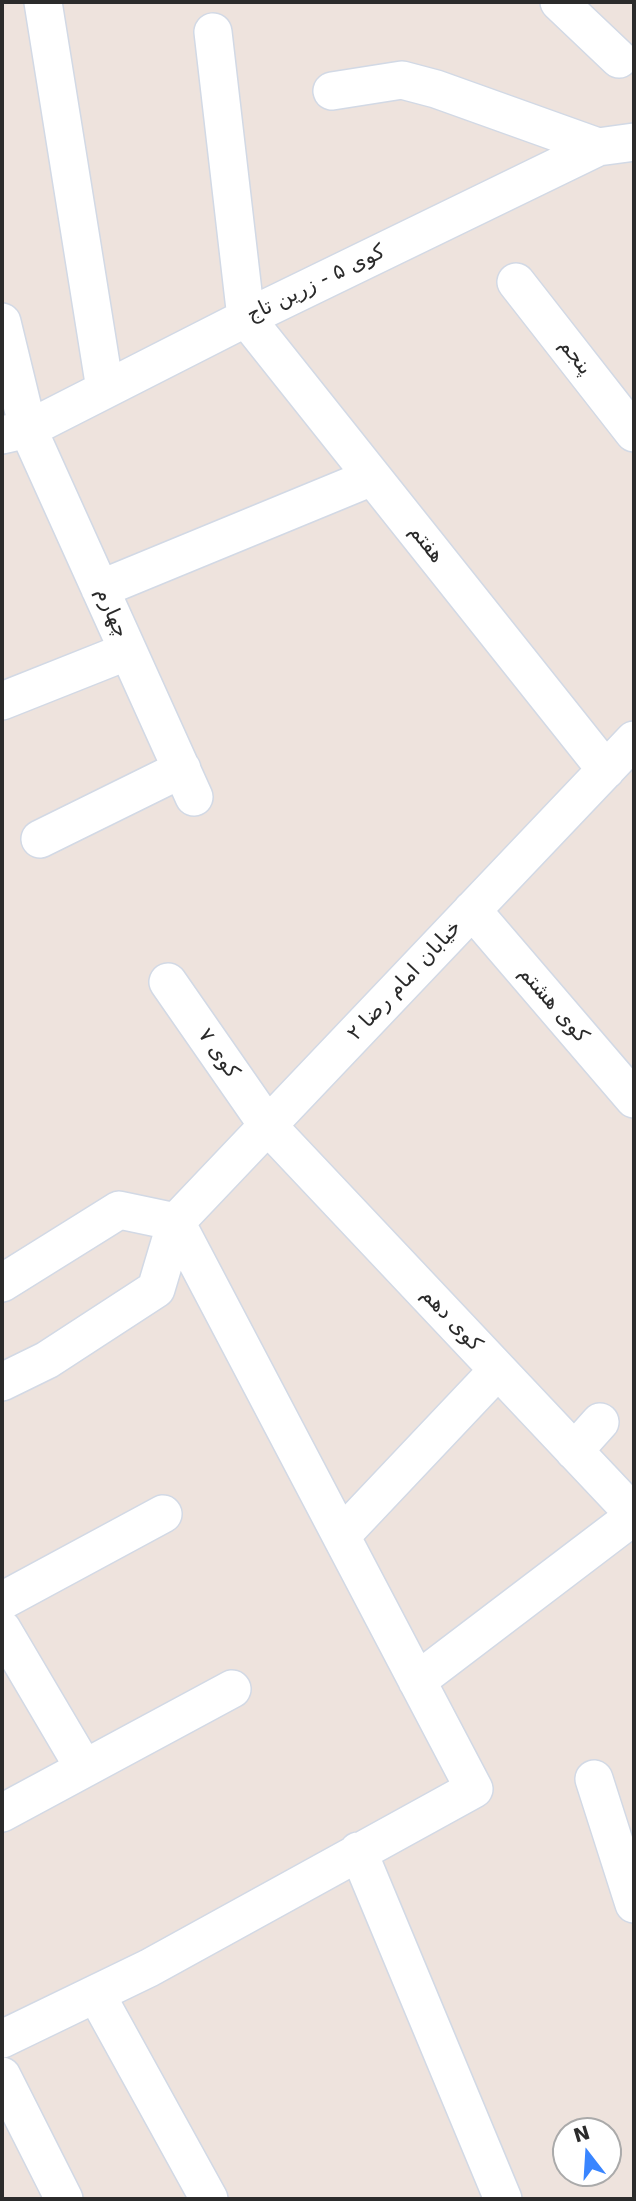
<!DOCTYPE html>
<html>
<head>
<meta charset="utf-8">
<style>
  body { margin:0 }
  #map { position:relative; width:636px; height:2201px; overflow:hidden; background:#eee3dd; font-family:"DejaVu Sans",sans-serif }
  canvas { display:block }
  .frame { position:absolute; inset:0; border:4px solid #2b2b2b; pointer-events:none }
  .north { position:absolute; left:552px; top:2117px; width:70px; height:70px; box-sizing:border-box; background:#fff; border:2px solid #aaa; border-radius:50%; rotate:343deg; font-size:19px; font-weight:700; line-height:28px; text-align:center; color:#2b2b2b }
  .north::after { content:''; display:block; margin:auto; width:24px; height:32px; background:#3985ff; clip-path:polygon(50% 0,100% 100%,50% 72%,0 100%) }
</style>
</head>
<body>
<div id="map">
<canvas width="636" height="2201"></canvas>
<div class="frame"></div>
<div class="north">N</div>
</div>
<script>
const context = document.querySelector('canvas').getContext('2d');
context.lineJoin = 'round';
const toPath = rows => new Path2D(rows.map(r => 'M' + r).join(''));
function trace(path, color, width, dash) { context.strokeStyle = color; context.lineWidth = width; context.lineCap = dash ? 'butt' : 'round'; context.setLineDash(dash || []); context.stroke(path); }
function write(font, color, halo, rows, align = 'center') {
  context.font = font + ' "DejaVu Sans",Vazirmatn,sans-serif'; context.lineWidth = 5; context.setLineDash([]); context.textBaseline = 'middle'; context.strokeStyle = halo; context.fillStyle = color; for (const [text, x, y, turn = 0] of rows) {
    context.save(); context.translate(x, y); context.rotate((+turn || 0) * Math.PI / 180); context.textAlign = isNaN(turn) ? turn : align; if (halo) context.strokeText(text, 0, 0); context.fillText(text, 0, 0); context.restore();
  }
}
const minor = toPath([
  [43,2,105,389],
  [559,2,619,59],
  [213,32,246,318,606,770],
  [332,91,402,80,436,89,598,147],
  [516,282,634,433],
  [2,322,28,429,194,797],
  [2,435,28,429,246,318,598,147,634,142],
  [100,589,372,477],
  [2,701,128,651],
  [40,839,182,769],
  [472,910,634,1099],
  [168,982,268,1126,634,1514],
  [2,1283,119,1210,176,1222],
  [2,1382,47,1360,156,1289,176,1222,634,740],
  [574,1451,600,1422],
  [341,1536,498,1370],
  [2,1601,163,1514],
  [2,1629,84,1768],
  [417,1681,634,1516],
  [594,1779,634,1904],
  [2,1813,232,1689],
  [358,1851,503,2199],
  [96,1994,209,2199],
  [2,2039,149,1968,474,1789,176,1222],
  [2,2076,64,2199]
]);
const streetNames = [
  ["کوی ۵ - زرین تاج",316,284,-26],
  ["پنجم",575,357,52],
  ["هفتم",426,544,51],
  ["چهارم",111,613,66],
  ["خیابان امام رضا ۲",405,981,-47],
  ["کوی هشتم",553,1005,49],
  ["کوی ۷",218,1054,55],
  ["کوی دهم",451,1320,47]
];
trace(minor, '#d2d9e5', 40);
trace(minor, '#fff', 37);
write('21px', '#2b2b2b', '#fff', streetNames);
</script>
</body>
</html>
